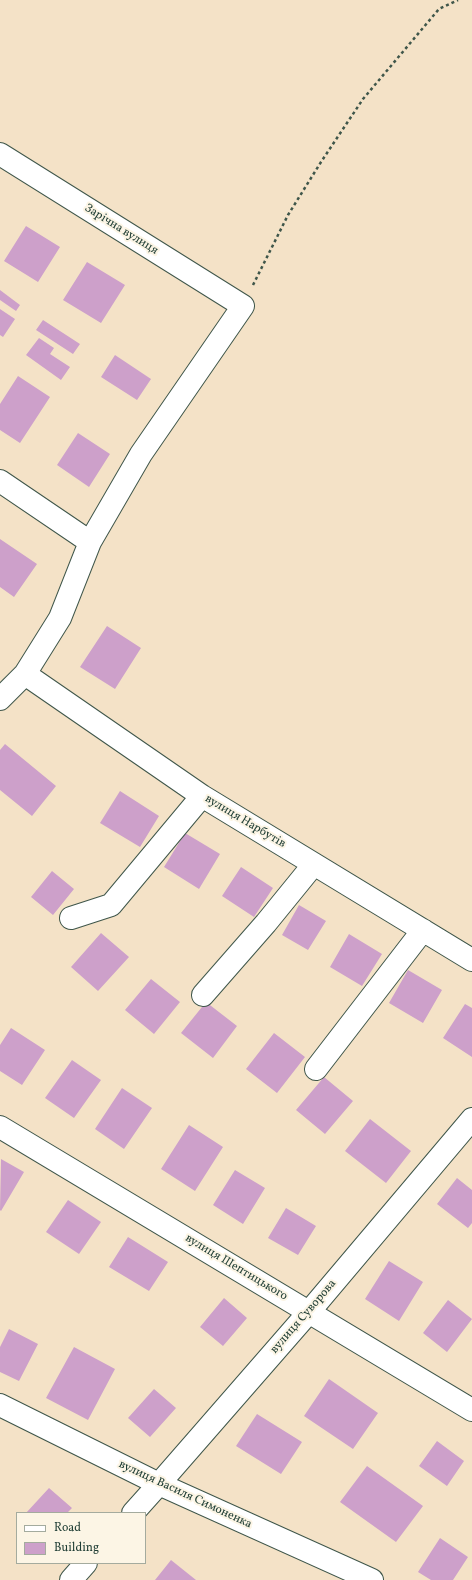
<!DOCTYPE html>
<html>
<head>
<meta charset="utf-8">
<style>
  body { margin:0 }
  #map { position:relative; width:472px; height:1580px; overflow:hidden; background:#f4e2c7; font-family:Vollkorn,serif }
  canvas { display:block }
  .legend { position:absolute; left:16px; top:1512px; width:130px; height:52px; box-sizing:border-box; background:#fcf5e5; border:1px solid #a4ab9e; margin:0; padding:5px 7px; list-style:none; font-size:12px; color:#1f3d34 }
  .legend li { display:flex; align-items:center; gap:8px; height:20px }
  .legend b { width:20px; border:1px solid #a4ab9e }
</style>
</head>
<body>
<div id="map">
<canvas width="472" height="1580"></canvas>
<ul class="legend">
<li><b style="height:5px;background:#fff"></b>Road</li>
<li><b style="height:11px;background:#cda0ca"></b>Building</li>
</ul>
</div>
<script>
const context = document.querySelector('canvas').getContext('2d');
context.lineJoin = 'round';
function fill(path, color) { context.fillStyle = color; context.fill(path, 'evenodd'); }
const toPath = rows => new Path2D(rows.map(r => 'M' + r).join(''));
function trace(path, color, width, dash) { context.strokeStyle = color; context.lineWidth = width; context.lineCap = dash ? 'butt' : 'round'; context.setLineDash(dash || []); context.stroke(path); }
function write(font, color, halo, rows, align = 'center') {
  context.font = font + ' Vollkorn,serif'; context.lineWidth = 4; context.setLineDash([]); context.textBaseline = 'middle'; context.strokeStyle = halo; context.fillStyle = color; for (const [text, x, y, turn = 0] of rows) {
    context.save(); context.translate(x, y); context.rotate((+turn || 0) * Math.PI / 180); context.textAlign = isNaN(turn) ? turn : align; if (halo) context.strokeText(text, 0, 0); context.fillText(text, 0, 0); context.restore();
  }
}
const building = toPath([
  [26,226,60,247,38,282,4,261],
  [87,262,125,285,101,323,63,300],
  [0,290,20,305,16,311,0,300],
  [0,309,15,319,3,337,0,335],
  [43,320,80,344,73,354,36,330],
  [39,338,54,348,50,354,70,367,61,380,26,355],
  [115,355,151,379,137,400,101,377],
  [18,376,50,397,20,443,0,430,0,404],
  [78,433,110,454,89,487,57,465],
  [0,539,37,564,14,597,0,587],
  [107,626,141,648,115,689,80,667],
  [5,744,56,786,32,816,0,790,0,750],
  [120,791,159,816,140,847,100,823],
  [185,833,220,854,199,889,164,867],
  [241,867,273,888,254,917,222,896],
  [52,871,74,889,53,915,31,897],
  [299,905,326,921,308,950,282,935],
  [101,933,129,957,98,991,71,967],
  [349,934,382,954,362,986,330,967],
  [408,970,442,990,423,1023,389,1003],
  [151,979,180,1002,154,1034,125,1010],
  [206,1002,237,1026,213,1058,181,1033],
  [465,1004,472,1008,472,1057,443,1038],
  [11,1028,45,1050,22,1085,0,1071,0,1045],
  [274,1033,305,1057,277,1093,246,1069],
  [72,1060,101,1080,74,1118,45,1098],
  [324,1077,353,1101,325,1134,296,1110],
  [122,1088,152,1108,124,1149,95,1129],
  [370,1119,411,1151,386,1183,345,1151],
  [189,1125,223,1147,195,1191,161,1169],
  [1,1159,24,1172,1,1211,0,1210],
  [235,1170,265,1188,243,1224,213,1205],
  [457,1178,472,1190,472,1223,468,1228,437,1204],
  [68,1200,101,1222,79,1254,46,1232],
  [286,1208,316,1226,298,1255,268,1238],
  [128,1237,168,1262,149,1291,109,1267],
  [389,1261,423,1282,399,1321,365,1299],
  [224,1298,247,1318,223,1346,200,1327],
  [448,1300,472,1319,447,1352,423,1333],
  [9,1329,38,1344,19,1381,0,1372,0,1347],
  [74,1347,115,1369,88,1420,46,1398],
  [329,1379,378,1413,353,1449,304,1416],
  [154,1389,176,1408,150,1437,128,1418],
  [257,1414,302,1442,281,1474,236,1446],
  [437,1441,464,1461,447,1486,419,1466],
  [367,1466,423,1506,396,1542,340,1502],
  [49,1488,72,1508,67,1513,26,1513],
  [440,1538,468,1557,453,1580,431,1580,418,1572],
  [171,1560,196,1580,155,1580]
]);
const path = toPath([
  [253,285,288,215,321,162,363,99,439,9,458,0]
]);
const minor = toPath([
  [0,154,243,306,141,454,90,542,60,618,25,674,0,699],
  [0,481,90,542],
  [25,674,202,796,472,960],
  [71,918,111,905,202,796],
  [203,995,266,923,314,864],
  [316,1069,423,930],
  [0,1127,472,1410],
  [0,1405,159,1484,372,1580],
  [133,1513,159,1484,309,1312,472,1119],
  [71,1580,86,1563]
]);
const streetNames = [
  ["Зарічна вулиця",121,230,32],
  ["вулиця Нарбутів",245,822,31],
  ["вулиця Шептицького",236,1268,31],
  ["вулиця Суворова",304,1317,-49],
  ["вулиця Василя Симоненка",185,1495,25]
];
fill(building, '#cda0ca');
trace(minor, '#3f564a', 24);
trace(path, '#3f564a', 2.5, [3, 3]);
trace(minor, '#fff', 22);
write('12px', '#1f3d34', '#fcf5e5', streetNames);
</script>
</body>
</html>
